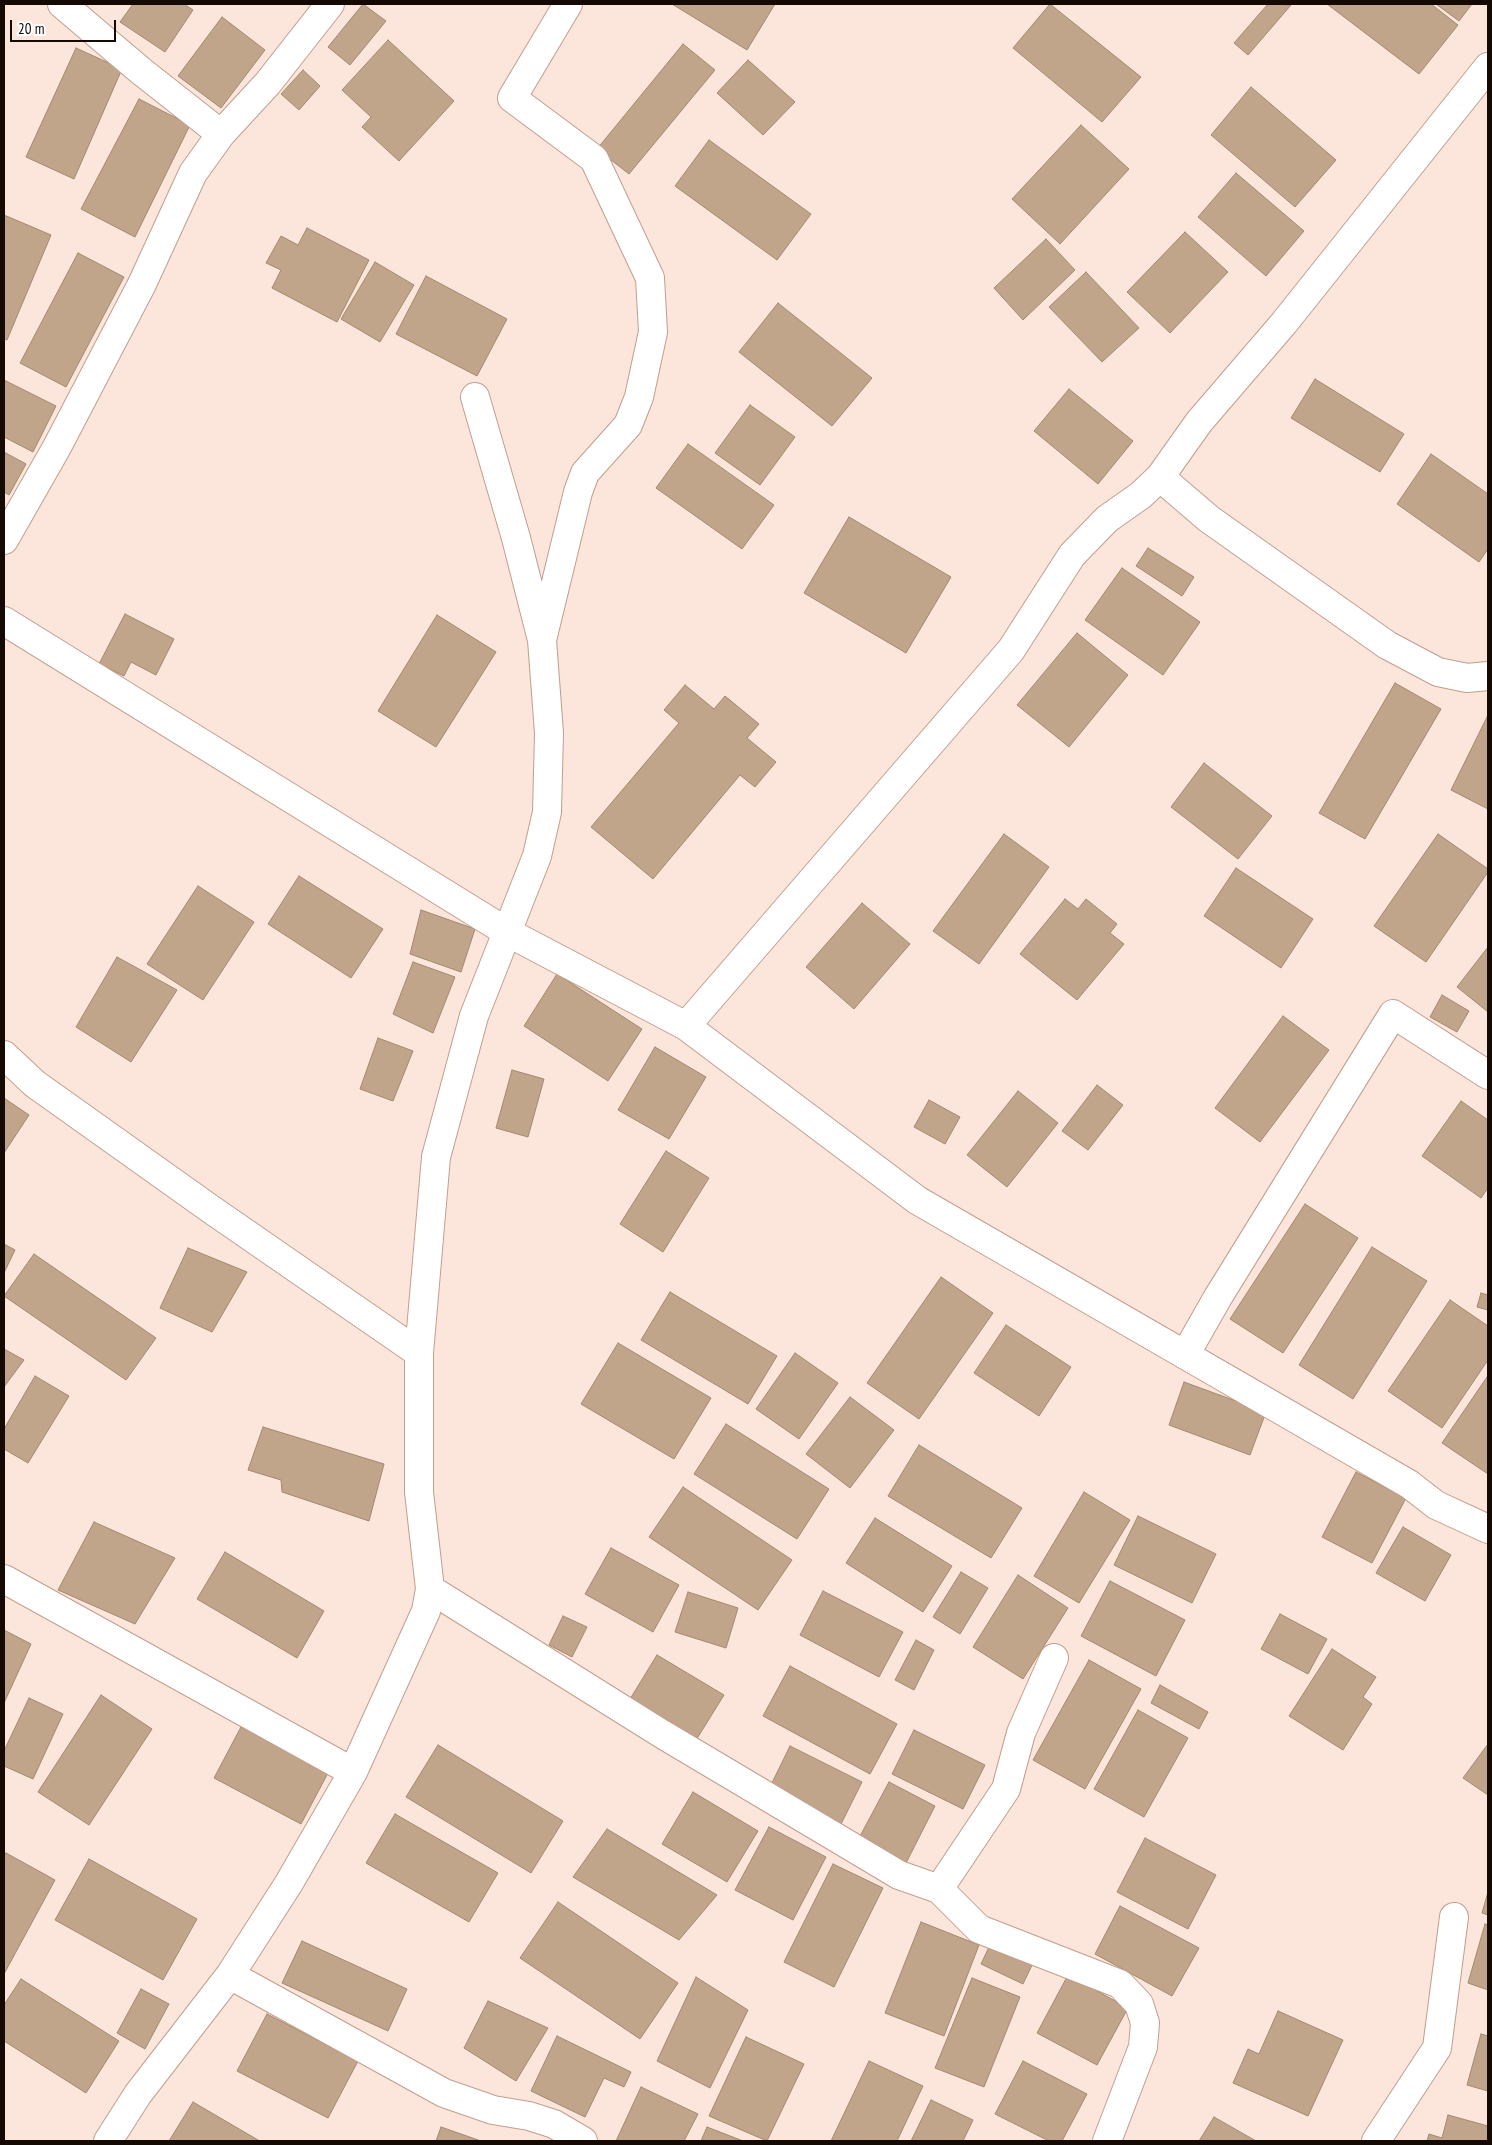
<!DOCTYPE html>
<html>
<head>
<meta charset="utf-8">
<style>
  body { margin:0 }
  #map { position:relative; width:1492px; height:2145px; overflow:hidden; background:#fce5da; font-family:"PT Sans Narrow",sans-serif }
  canvas { display:block }
  .frame { position:absolute; inset:0; border:5px solid #150904; pointer-events:none }
  .scale { position:absolute; left:10px; top:20px; width:106px; height:22px; box-sizing:border-box; border:2px solid #150904; border-top:0; padding-left:6px; font-size:15px; line-height:18px; white-space:nowrap; color:#150904; -webkit-text-stroke:4px #fff; paint-order:stroke }
</style>
</head>
<body>
<div id="map">
<canvas width="1492" height="2145"></canvas>
<div class="frame"></div>
<div class="scale">20 m</div>
</div>
<script>
const context = document.querySelector('canvas').getContext('2d');
context.lineJoin = 'round';
function fill(path, color) { context.fillStyle = color; context.fill(path, 'evenodd'); }
const toPath = rows => new Path2D(rows.map(r => 'M' + r).join(''));
function trace(path, color, width, dash) { context.strokeStyle = color; context.lineWidth = width; context.lineCap = dash ? 'butt' : 'round'; context.setLineDash(dash || []); context.stroke(path); }
const building = toPath([
  [133,4,184,4,193,10,165,52,120,22,133,4],
  [363,4,386,21,350,65,328,47,363,4],
  [672,4,775,4,747,50,672,4],
  [1050,4,1141,77,1102,122,1013,48,1050,4],
  [1268,4,1291,5,1248,55,1234,43,1268,4],
  [1327,4,1431,4,1458,25,1419,74,1327,4],
  [1436,4,1472,4,1459,21,1436,4],
  [222,17,265,50,221,108,178,76,222,17],
  [388,40,454,101,399,161,362,127,371,117,342,90,388,40],
  [683,44,715,70,629,174,597,149,683,44],
  [76,48,122,69,74,179,26,157,76,48],
  [748,60,795,102,763,135,717,93,748,60],
  [303,70,320,86,299,110,281,94,303,70],
  [1251,87,1336,160,1295,207,1211,135,1251,87],
  [139,99,190,125,135,237,81,209,139,99],
  [1081,125,1129,169,1060,244,1012,199,1081,125],
  [709,140,811,214,777,260,675,186,709,140],
  [1236,173,1304,231,1266,276,1198,217,1236,173],
  [4,215,51,235,7,340,4,339,4,215],
  [307,228,369,260,337,322,272,288,281,270,266,263,281,236,298,245,307,228],
  [1185,232,1228,272,1170,333,1127,292,1185,232],
  [1046,239,1075,270,1023,320,994,288,1046,239],
  [78,253,124,277,66,387,20,363,78,253],
  [375,262,414,285,380,342,341,319,375,262],
  [1086,272,1139,328,1102,362,1049,307,1086,272],
  [426,276,507,319,477,376,396,334,426,276],
  [778,303,872,378,832,426,739,352,778,303],
  [1315,379,1404,434,1380,472,1291,418,1315,379],
  [4,380,56,406,33,452,4,437,4,380],
  [1069,389,1133,441,1098,484,1034,431,1069,389],
  [750,405,795,437,760,485,715,453,750,405],
  [688,444,774,505,742,549,656,488,688,444],
  [4,452,26,464,9,495,4,492,4,452],
  [1431,454,1488,494,1488,549,1479,562,1397,504,1431,454],
  [849,517,951,577,906,653,804,593,849,517],
  [1148,548,1194,577,1182,596,1136,566,1148,548],
  [1122,568,1200,622,1163,675,1085,620,1122,568],
  [125,614,174,639,156,675,131,662,124,676,99,664,125,614],
  [437,615,496,652,436,747,378,711,437,615],
  [1077,633,1128,675,1069,747,1017,705,1077,633],
  [1395,683,1441,709,1365,839,1319,813,1395,683],
  [685,685,714,709,725,696,759,724,747,738,776,762,755,787,740,775,653,879,591,827,679,723,664,710,685,685],
  [1488,715,1488,809,1451,790,1488,715],
  [1204,763,1272,816,1238,859,1171,807,1204,763],
  [1004,834,1049,867,979,964,933,931,1004,834],
  [1438,834,1488,869,1488,872,1426,962,1374,926,1438,834],
  [1236,868,1313,919,1281,968,1204,916,1236,868],
  [299,876,383,929,351,978,268,924,299,876],
  [198,886,254,922,203,1000,147,964,198,886],
  [1065,899,1078,909,1086,899,1117,924,1110,933,1124,944,1077,1000,1020,954,1065,899],
  [862,903,910,944,854,1009,806,967,862,903],
  [421,910,475,929,461,972,410,954,421,910],
  [1488,947,1488,1012,1457,987,1488,947],
  [117,957,177,990,131,1062,76,1027,117,957],
  [413,962,455,977,433,1033,393,1014,413,962],
  [557,974,642,1029,608,1081,524,1026,557,974],
  [1442,995,1469,1011,1457,1032,1430,1017,1442,995],
  [1283,1016,1329,1050,1260,1142,1215,1108,1283,1016],
  [378,1038,413,1051,393,1101,360,1089,378,1038],
  [655,1047,706,1077,669,1139,618,1110,655,1047],
  [512,1070,544,1079,528,1137,496,1128,512,1070],
  [1097,1085,1123,1105,1088,1150,1062,1131,1097,1085],
  [1018,1091,1058,1123,1007,1187,967,1155,1018,1091],
  [4,1098,29,1115,4,1153,4,1098],
  [929,1100,960,1117,945,1144,914,1127,929,1100],
  [1461,1101,1488,1120,1488,1188,1481,1198,1422,1156,1461,1101],
  [666,1151,709,1178,663,1252,620,1224,666,1151],
  [1305,1204,1358,1238,1283,1353,1230,1319,1305,1204],
  [4,1244,15,1250,4,1273,4,1244],
  [1372,1247,1427,1281,1353,1399,1299,1365,1372,1247],
  [188,1248,247,1272,212,1332,160,1308,188,1248],
  [34,1254,156,1338,126,1380,4,1296,34,1254],
  [941,1277,993,1313,919,1419,867,1383,941,1277],
  [670,1292,777,1356,748,1404,641,1340,670,1292],
  [1481,1293,1488,1295,1488,1310,1477,1307,1481,1293],
  [1450,1300,1488,1326,1488,1360,1442,1428,1388,1391,1450,1300],
  [1006,1325,1071,1367,1039,1416,974,1373,1006,1325],
  [618,1343,711,1398,674,1459,581,1404,618,1343],
  [4,1349,24,1360,4,1387,4,1349],
  [795,1353,838,1383,799,1439,756,1409,795,1353],
  [35,1376,69,1396,28,1463,4,1449,4,1429,35,1376],
  [1487,1377,1488,1377,1488,1474,1442,1443,1487,1377],
  [1184,1382,1266,1412,1250,1455,1169,1425,1184,1382],
  [850,1397,894,1430,850,1488,806,1454,850,1397],
  [726,1424,829,1489,797,1539,694,1474,726,1424],
  [263,1427,384,1464,369,1521,282,1492,281,1480,248,1470,263,1427],
  [919,1445,1022,1508,991,1558,888,1496,919,1445],
  [1356,1472,1406,1498,1372,1563,1322,1537,1356,1472],
  [683,1487,792,1560,758,1610,649,1537,683,1487],
  [1084,1492,1130,1520,1079,1603,1034,1576,1084,1492],
  [1138,1516,1216,1554,1192,1603,1114,1565,1138,1516],
  [875,1518,952,1566,923,1612,846,1563,875,1518],
  [94,1522,175,1558,135,1624,58,1590,94,1522],
  [1403,1527,1451,1555,1425,1601,1376,1573,1403,1527],
  [611,1548,679,1585,653,1632,585,1594,611,1548],
  [225,1552,324,1611,297,1658,197,1599,225,1552],
  [961,1572,988,1588,960,1634,933,1617,961,1572],
  [1018,1575,1068,1608,1023,1679,973,1647,1018,1575],
  [1110,1581,1185,1620,1156,1676,1081,1636,1110,1581],
  [823,1591,903,1632,879,1677,800,1635,823,1591],
  [688,1592,738,1608,726,1648,675,1632,688,1592],
  [1280,1614,1327,1639,1308,1674,1261,1649,1280,1614],
  [563,1616,587,1627,572,1657,549,1645,563,1616],
  [4,1630,31,1644,4,1703,4,1630],
  [916,1640,934,1650,914,1690,895,1680,916,1640],
  [1332,1649,1376,1677,1363,1697,1372,1704,1343,1750,1289,1716,1332,1649],
  [657,1655,724,1695,693,1745,627,1704,657,1655],
  [1089,1660,1141,1689,1085,1789,1033,1760,1089,1660],
  [790,1666,897,1724,870,1774,763,1716,790,1666],
  [1160,1685,1208,1712,1199,1729,1151,1703,1160,1685],
  [101,1695,152,1729,89,1825,38,1792,101,1695],
  [29,1698,63,1714,33,1779,4,1766,4,1751,29,1698],
  [1138,1710,1188,1738,1144,1817,1094,1789,1138,1710],
  [241,1727,328,1773,301,1824,214,1778,241,1727],
  [914,1730,985,1765,963,1809,892,1774,914,1730],
  [1488,1744,1488,1795,1463,1778,1488,1744],
  [438,1745,563,1821,531,1873,406,1797,438,1745],
  [790,1746,862,1782,841,1824,769,1789,790,1746],
  [889,1782,935,1806,906,1863,859,1838,889,1782],
  [693,1792,758,1831,727,1882,662,1844,693,1792],
  [395,1814,498,1873,469,1922,366,1863,395,1814],
  [769,1827,826,1857,793,1920,735,1890,769,1827],
  [607,1829,717,1895,679,1940,573,1877,607,1829],
  [1145,1838,1216,1875,1188,1929,1117,1892,1145,1838],
  [6,1853,55,1880,4,1974,4,1856,6,1853],
  [89,1859,197,1919,163,1980,55,1920,89,1859],
  [833,1864,883,1888,834,1987,784,1962,833,1864],
  [1488,1892,1488,1915,1482,1913,1488,1892],
  [558,1902,678,1983,640,2039,520,1958,558,1902],
  [1120,1906,1199,1948,1172,1996,1095,1954,1120,1906],
  [921,1922,979,1945,944,2036,885,2013,921,1922],
  [1485,1924,1488,1925,1488,1990,1468,1983,1485,1924],
  [302,1941,407,1989,388,2031,282,1983,302,1941],
  [990,1945,1032,1965,1023,1984,981,1964,990,1945],
  [1068,1975,1128,2008,1097,2065,1037,2033,1068,1975],
  [696,1977,748,2010,710,2088,657,2061,696,1977],
  [972,1978,1020,1997,984,2087,935,2068,972,1978],
  [21,1979,119,2041,86,2093,4,2041,4,2005,21,1979],
  [141,1989,169,2004,145,2049,117,2033,141,1989],
  [488,2001,548,2028,516,2081,464,2048,488,2001],
  [1278,2011,1343,2040,1308,2116,1233,2083,1248,2049,1259,2054,1278,2011],
  [267,2014,358,2061,328,2118,237,2071,267,2014],
  [1481,2034,1488,2036,1488,2091,1467,2085,1481,2034],
  [557,2036,631,2072,624,2087,604,2078,585,2117,531,2091,557,2036],
  [746,2037,804,2064,767,2141,709,2116,746,2037],
  [869,2061,923,2086,897,2141,831,2141,869,2061],
  [1023,2061,1087,2094,1062,2141,1049,2141,995,2114,1023,2061],
  [641,2087,698,2114,684,2141,616,2141,641,2087],
  [931,2100,973,2120,963,2141,911,2141,931,2100],
  [193,2102,258,2140,257,2141,169,2141,193,2102],
  [1448,2115,1488,2126,1488,2141,1427,2141,1429,2134,1442,2138,1448,2115],
  [1214,2117,1256,2141,1199,2141,1214,2117],
  [441,2127,481,2141,436,2141,441,2127],
  [707,2127,743,2141,701,2141,707,2127]
]);
const minor = toPath([
  [62,4,141,71,221,134],
  [1160,477,1209,519,1387,645,1438,672,1467,678,1488,676],
  [4,540,57,447,142,284,193,173,221,134,268,83,330,4],
  [4,621,507,932,686,1026,917,1200,1409,1484,1436,1505,1488,1529],
  [543,636,578,492,585,473,628,425,639,397,653,332,650,278,594,159,512,98,568,4],
  [686,1026,1011,650,1072,555,1107,519,1141,495,1160,477,1199,422,1284,323,1488,67],
  [4,1055,35,1084,212,1210,419,1353],
  [1185,1355,1218,1297,1393,1014,1488,1075],
  [4,1579,353,1772],
  [430,1589,662,1734,847,1844,899,1875,939,1889,979,1929,1120,1984,1139,2004,1145,2023,1143,2047,1107,2141],
  [939,1889,1006,1789,1021,1733,1054,1658],
  [230,1975,444,2093,493,2110,529,2116,554,2124,583,2141],
  [108,2141,138,2094,230,1975,289,1883,353,1772,426,1611,430,1589,419,1492,419,1353,436,1157,474,1016,537,856,547,812,549,733,542,640,516,538,475,397],
  [1376,2141,1437,2048,1454,1917]
]);
fill(building, '#c0a58a');
trace(building, '#a2896e', 1);
trace(minor, '#c29e8d', 30);
trace(minor, '#fff', 28);
</script>
</body>
</html>
